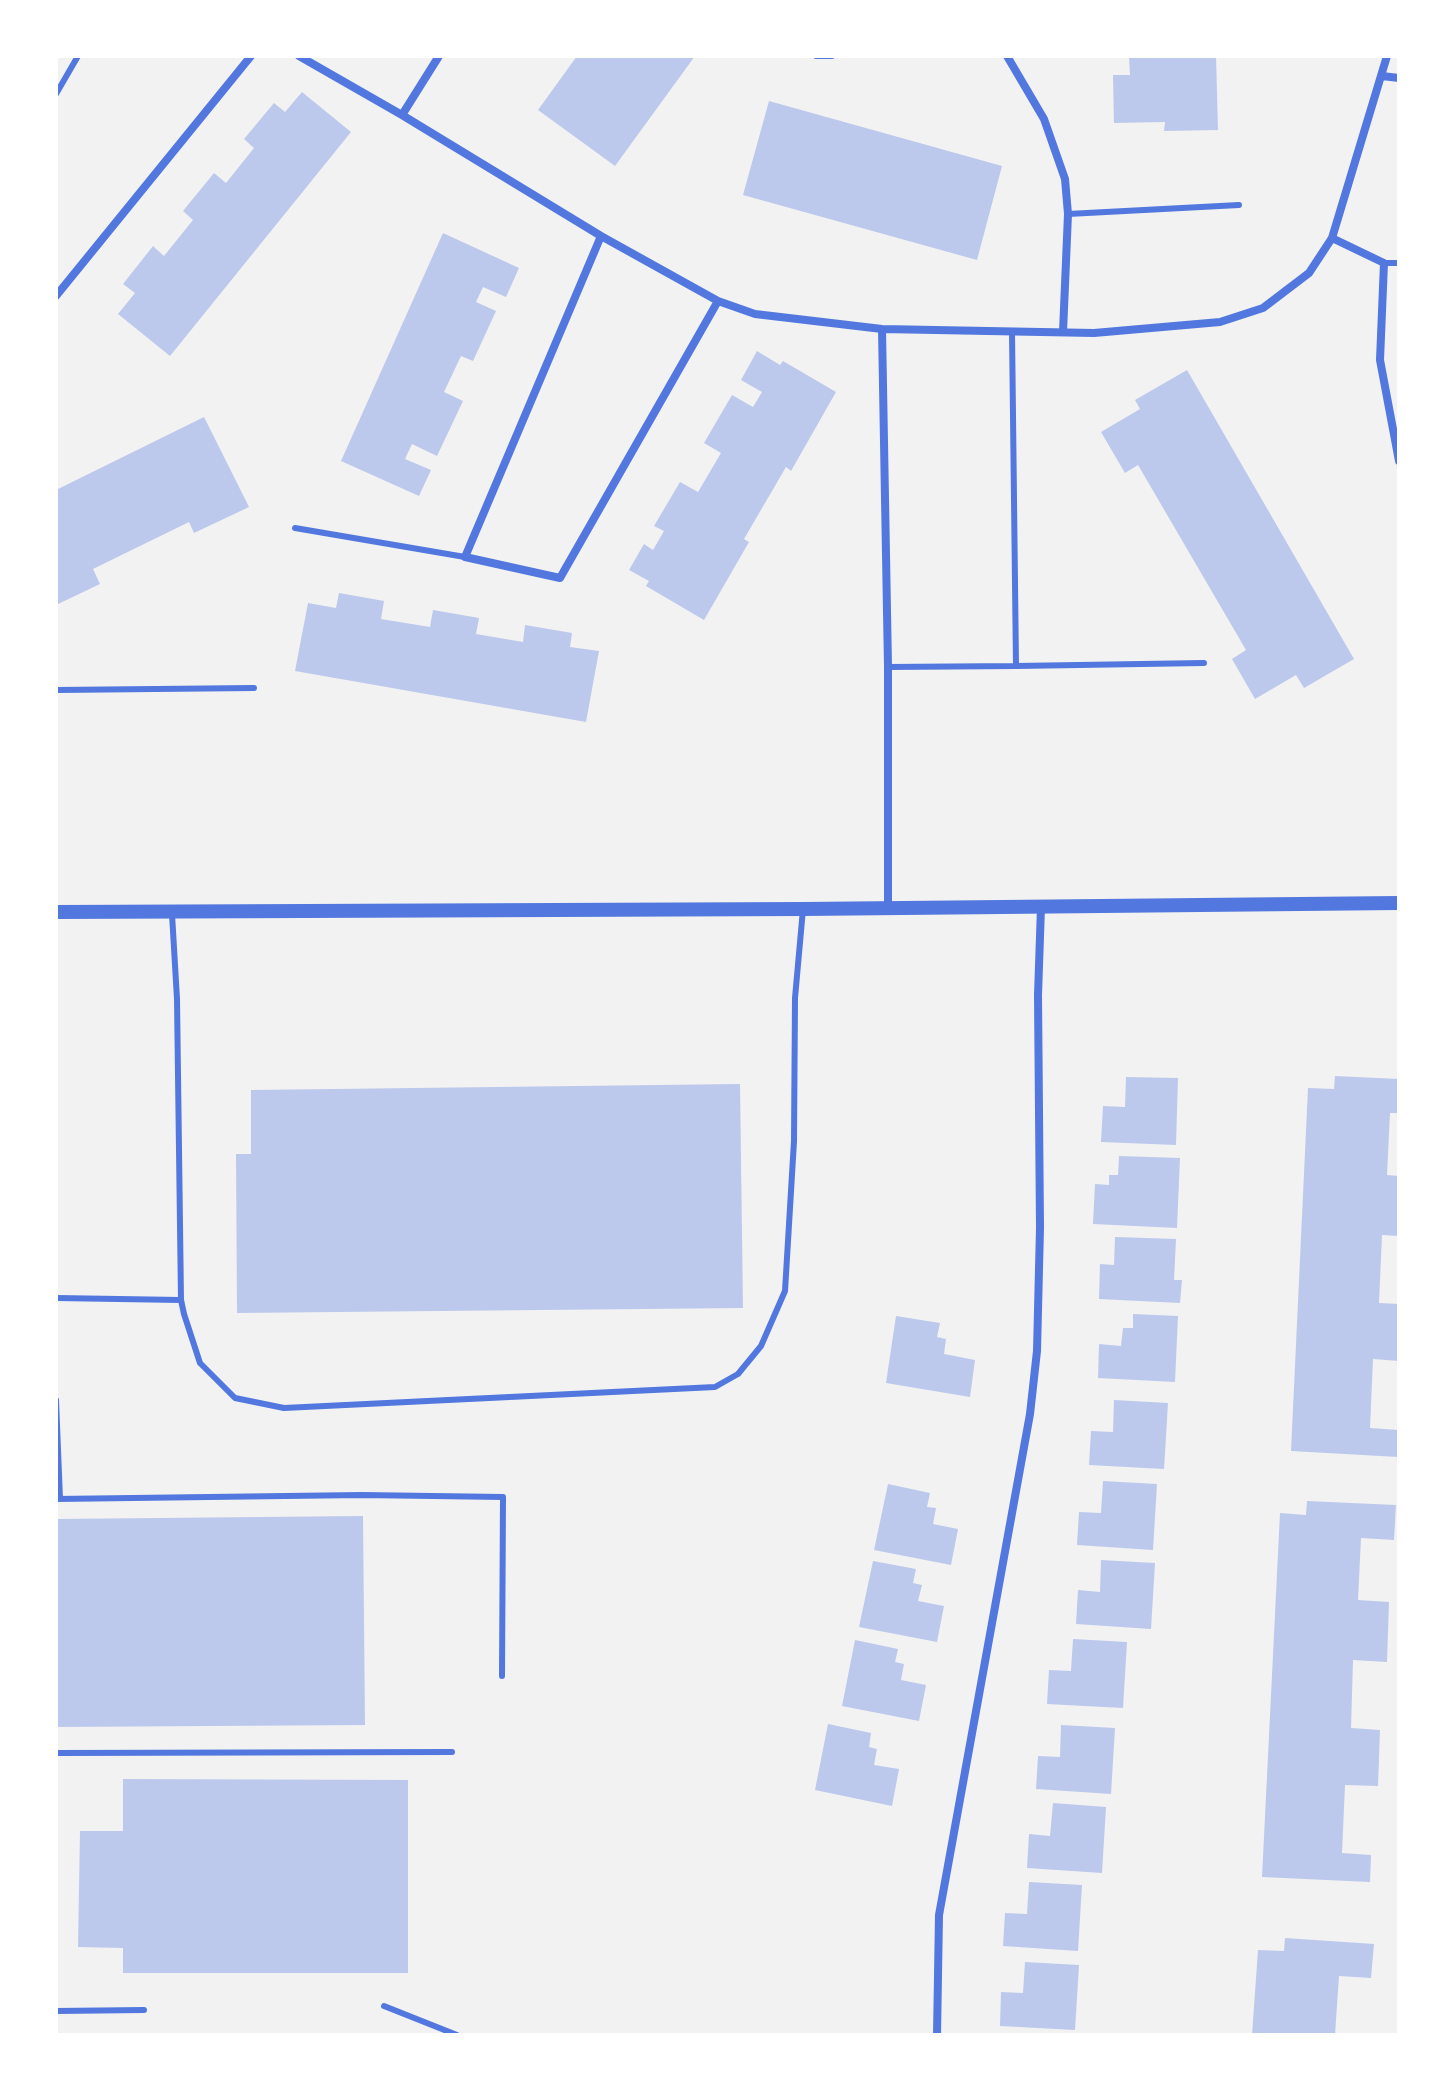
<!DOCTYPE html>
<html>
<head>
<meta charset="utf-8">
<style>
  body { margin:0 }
  #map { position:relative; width:1455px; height:2091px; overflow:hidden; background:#f2f2f2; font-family:"Space Grotesk",sans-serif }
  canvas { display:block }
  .frame { position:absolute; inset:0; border:58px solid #fff; pointer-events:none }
</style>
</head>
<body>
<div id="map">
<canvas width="1455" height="2091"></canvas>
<div class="frame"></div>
</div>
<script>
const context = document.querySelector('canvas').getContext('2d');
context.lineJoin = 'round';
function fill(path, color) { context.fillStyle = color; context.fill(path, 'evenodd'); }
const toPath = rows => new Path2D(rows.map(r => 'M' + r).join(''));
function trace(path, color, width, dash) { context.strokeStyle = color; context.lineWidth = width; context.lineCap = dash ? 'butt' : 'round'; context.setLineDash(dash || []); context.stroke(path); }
const building = toPath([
  [577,56,695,56,615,166,538,110],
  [1129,56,1216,56,1218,130,1164,131,1165,122,1114,123,1113,75,1130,75],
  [302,92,351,132,170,356,118,314,135,293,123,284,153,246,164,256,193,220,183,211,214,173,226,183,254,148,244,139,274,103,285,112],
  [769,101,1002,166,977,260,743,195],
  [443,233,519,268,506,297,483,287,476,302,496,311,473,361,461,356,444,392,463,401,437,456,412,444,405,459,431,470,419,496,341,461],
  [757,351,780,365,783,361,836,392,791,471,786,467,744,539,749,542,704,620,646,586,649,581,629,570,644,544,653,550,664,531,654,526,680,482,698,492,721,453,704,443,732,395,753,407,762,392,741,380],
  [1187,370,1354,659,1304,688,1296,675,1255,699,1232,659,1246,650,1138,465,1125,473,1101,432,1140,409,1135,400],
  [204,417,249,507,194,533,189,522,93,569,100,584,56,605,56,490],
  [339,593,384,601,381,619,430,627,433,610,479,618,476,634,523,642,525,625,572,633,570,647,599,651,586,722,295,671,308,603,336,608],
  [1335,1076,1399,1079,1399,1113,1390,1113,1387,1175,1399,1176,1399,1236,1382,1235,1379,1303,1399,1304,1399,1361,1373,1359,1370,1428,1399,1430,1398,1457,1291,1451,1308,1088,1334,1089],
  [1126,1077,1178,1078,1176,1145,1101,1142,1103,1106,1125,1107],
  [740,1084,743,1308,237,1313,236,1154,251,1154,251,1090],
  [1119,1156,1180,1158,1177,1228,1093,1224,1095,1184,1109,1185,1109,1175,1118,1175],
  [1115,1237,1176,1239,1174,1280,1182,1280,1180,1303,1099,1299,1100,1264,1114,1265],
  [1133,1314,1178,1316,1175,1382,1098,1378,1099,1344,1121,1346,1123,1328,1133,1328],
  [896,1316,940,1323,937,1337,946,1339,944,1354,975,1360,970,1397,886,1383],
  [1114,1400,1168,1403,1164,1469,1089,1465,1091,1431,1113,1432],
  [1103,1481,1157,1484,1153,1550,1077,1545,1079,1512,1101,1513],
  [888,1484,930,1493,927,1507,936,1508,933,1524,958,1529,951,1565,874,1550],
  [1307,1501,1396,1505,1394,1540,1361,1538,1358,1600,1389,1602,1387,1662,1353,1660,1351,1728,1380,1730,1378,1786,1345,1785,1342,1853,1371,1855,1370,1882,1262,1877,1280,1513,1306,1515],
  [363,1516,365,1725,56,1727,56,1519],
  [1101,1560,1155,1563,1151,1629,1076,1624,1078,1590,1100,1592],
  [873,1561,916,1569,913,1583,922,1585,918,1601,944,1606,937,1642,859,1627],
  [1073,1639,1127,1642,1123,1708,1047,1704,1049,1670,1071,1671],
  [855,1640,898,1649,895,1662,904,1664,901,1680,926,1685,919,1721,842,1706],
  [828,1724,871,1733,869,1747,877,1749,874,1765,899,1769,892,1806,815,1790],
  [1061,1725,1115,1728,1111,1794,1036,1789,1038,1756,1060,1757],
  [123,1779,408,1780,408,1973,123,1973,123,1948,78,1947,80,1831,123,1831],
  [1053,1803,1106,1807,1102,1873,1027,1868,1029,1834,1050,1836],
  [1029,1882,1082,1885,1078,1951,1003,1946,1005,1913,1027,1914],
  [1285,1938,1374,1944,1371,1978,1339,1976,1335,2035,1252,2035,1258,1950,1284,1951],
  [1025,1962,1079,1965,1075,2030,1000,2026,1001,1992,1023,1993]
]);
const service = toPath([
  [816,56,832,56],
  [56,94,78,56],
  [1068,214,1239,205],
  [1384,263,1399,263],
  [1012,332,1016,666,1204,663],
  [295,528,465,557],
  [888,667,1016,666],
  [56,690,254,688],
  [172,914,177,999,181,1300,184,1314,200,1363,235,1398,284,1408,715,1387,738,1374,761,1346,785,1291,794,1141,795,998,803,909],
  [56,1298,181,1300],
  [56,1400,60,1499],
  [56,1499,362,1495,503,1497,502,1676],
  [56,1753,452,1752],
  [384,2006,457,2035],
  [56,2011,144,2010]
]);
const minor = toPath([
  [299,56,402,115,601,236,718,301,755,314,882,329,1094,333,1220,322,1263,308,1309,273,1332,238,1387,56],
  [1007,56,1044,119,1065,179,1068,214,1063,332],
  [1382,76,1399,78],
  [402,115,439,56],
  [601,236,465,557,560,578,718,301],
  [1332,238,1384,263,1380,360,1399,461],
  [56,296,251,56],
  [882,329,888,667,888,908],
  [937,2035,939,1915,1030,1414,1037,1351,1040,1228,1038,995,1041,907]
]);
const tertiary = toPath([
  [56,912,803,909,1399,903]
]);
fill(building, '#bdc9ec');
trace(service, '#5277de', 6);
trace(minor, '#5277de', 8);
trace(tertiary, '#5277de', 14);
</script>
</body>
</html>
